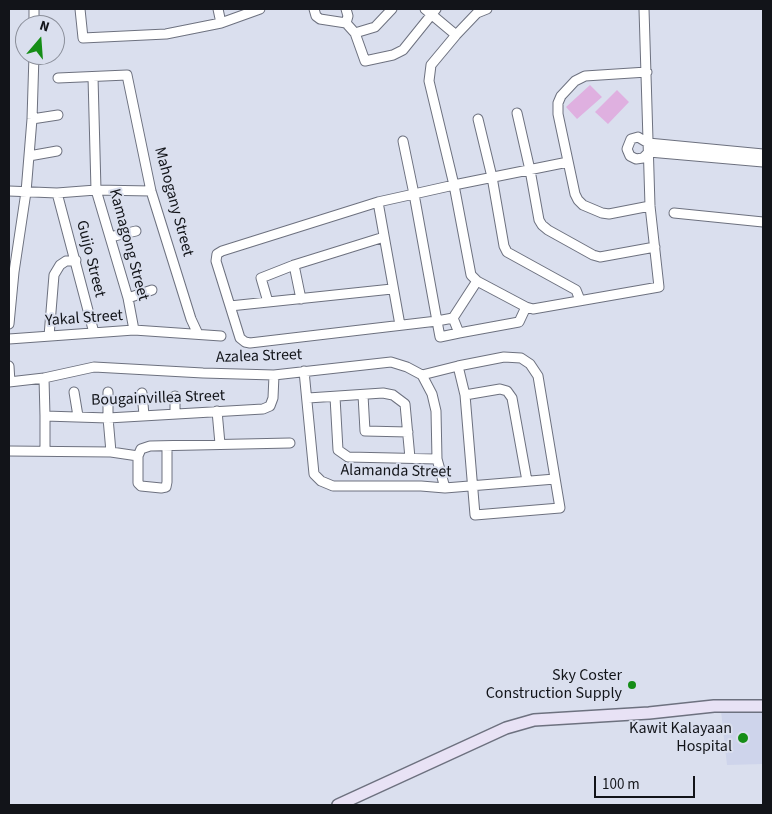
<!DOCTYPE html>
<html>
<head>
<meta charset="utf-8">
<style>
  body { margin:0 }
  #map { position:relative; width:772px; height:814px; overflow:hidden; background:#dadfee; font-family:"Source Sans 3",sans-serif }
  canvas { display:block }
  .frame { position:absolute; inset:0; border:10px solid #121419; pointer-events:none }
  .north { position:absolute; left:15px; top:15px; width:50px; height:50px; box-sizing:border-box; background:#dadfee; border:1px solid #8a8e99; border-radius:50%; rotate:18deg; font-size:14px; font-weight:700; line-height:20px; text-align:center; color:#121419 }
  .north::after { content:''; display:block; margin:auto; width:18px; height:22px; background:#158d16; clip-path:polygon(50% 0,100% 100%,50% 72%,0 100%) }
  .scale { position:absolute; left:594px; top:776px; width:101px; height:22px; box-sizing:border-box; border:2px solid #121419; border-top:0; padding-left:6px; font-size:15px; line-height:18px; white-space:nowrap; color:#121419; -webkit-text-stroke:4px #dadfee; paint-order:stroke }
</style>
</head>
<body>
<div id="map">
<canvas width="772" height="814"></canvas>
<div class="frame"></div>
<div class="north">N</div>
<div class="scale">100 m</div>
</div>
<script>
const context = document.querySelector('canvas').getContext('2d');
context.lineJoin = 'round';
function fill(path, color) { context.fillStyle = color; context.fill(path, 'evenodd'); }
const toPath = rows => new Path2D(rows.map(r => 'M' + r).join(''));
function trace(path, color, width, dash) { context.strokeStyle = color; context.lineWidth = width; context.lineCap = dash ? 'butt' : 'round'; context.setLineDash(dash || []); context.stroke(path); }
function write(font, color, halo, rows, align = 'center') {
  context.font = font + ' "Source Sans 3",sans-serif'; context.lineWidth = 4; context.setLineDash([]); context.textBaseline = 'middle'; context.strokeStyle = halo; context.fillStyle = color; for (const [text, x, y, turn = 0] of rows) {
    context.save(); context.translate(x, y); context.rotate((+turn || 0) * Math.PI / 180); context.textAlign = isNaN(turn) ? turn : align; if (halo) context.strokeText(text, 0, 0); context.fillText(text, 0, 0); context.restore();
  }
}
const built = toPath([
  [721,711,763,712,763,764,727,765]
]);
const green = toPath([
  [590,85,602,97,577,119,566,107],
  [617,90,629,102,608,124,595,112]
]);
const minor = toPath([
  [34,9,34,25],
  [80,9,83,38,166,34,221,23,260,9],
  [218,9,221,23],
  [314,9,316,16,320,19,346,23,348,16,346,9],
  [425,9,456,35],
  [487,9,477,13,456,35,431,65,429,81,454,185,471,275,477,281,526,307,533,309,659,287,650,206,644,9],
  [346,23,355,33,365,61,393,55,403,50,436,9],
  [355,33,375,27,392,9],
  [647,72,585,76,575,81,561,96,558,103,558,114,575,194,578,200,583,205,602,213,609,214,650,206],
  [93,77,96,190,128,298,134,330],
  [58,78,127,75,151,191,191,319,198,334],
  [517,113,530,170,539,220,542,225,548,230,593,255,600,257,655,247],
  [32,119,58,115],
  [478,119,492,177,504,246,507,252,576,290,580,300],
  [403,141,414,194,437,321,250,343,245,342,240,338,216,261,217,254,222,251,378,202,414,194,454,185,568,162],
  [763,154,648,143,638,137,631,139,627,149,630,156,636,159,643,158,649,152,763,162],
  [29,156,57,151],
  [9,191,57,193,96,190,151,191],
  [57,193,94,333],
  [378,202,400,325],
  [674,213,763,222],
  [110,237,136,231],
  [294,265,301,299],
  [128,298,152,290],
  [268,302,261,278,294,265,384,237],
  [230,306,392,289],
  [453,318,477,281],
  [9,324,14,272,26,192,32,119,34,55],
  [459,333,453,318,437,321,440,337,459,333,519,322,526,307],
  [49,336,54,275,60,265,66,261,76,260],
  [9,339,134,330,221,336],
  [9,366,10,382],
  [304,371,314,474,321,481,333,486,421,486,445,488,555,479],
  [422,375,458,366,504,357,521,358,530,364,538,376,560,508,475,515,465,395,458,366],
  [44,378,45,416,45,451],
  [9,382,44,378,94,367,203,373,274,375,391,362,407,367,422,375,432,394,436,411,437,459,445,488],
  [74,392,78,416],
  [108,392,108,418,111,452],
  [142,393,144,415],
  [363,395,365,431,408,432],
  [465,395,500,389,507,391,512,398,527,481],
  [335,397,338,450,348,457,437,459],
  [308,398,383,393,393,395,405,404,410,458],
  [217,411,220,444],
  [175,414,175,396],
  [45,416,108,418,263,409,270,406,273,398,274,375],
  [9,451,111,452,138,456,141,449,150,446,290,443],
  [138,456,138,483,141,486,161,488,166,487,167,482,167,446]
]);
const secondary = toPath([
  [338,805,506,728,534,720,649,713,714,706,763,706]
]);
const markers = [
  [632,685,5,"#158d16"],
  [743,738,6,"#158d16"]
];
const streetNames = [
  ["Mahogany Street",173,202,75],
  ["Kamagong Street",128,245,75],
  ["Guijo Street",90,259,76],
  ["Yakal Street",84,319,-4],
  ["Azalea Street",259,357,-2],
  ["Bougainvillea Street",158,399,-2],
  ["Alamanda Street",396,472,1]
];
const poiNames = [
  ["Sky Coster",622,676],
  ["Construction Supply",622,694],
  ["Kawit Kalayaan",732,729],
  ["Hospital",732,747]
];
fill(built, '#ced4eb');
fill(green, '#dfb0e0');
trace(minor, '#6d717f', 11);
trace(secondary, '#6d717f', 14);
trace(minor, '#fff', 9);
trace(secondary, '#e8e2f5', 11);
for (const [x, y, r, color] of markers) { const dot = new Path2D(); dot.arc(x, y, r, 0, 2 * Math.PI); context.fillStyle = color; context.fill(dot); trace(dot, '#dadfee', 2); }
write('16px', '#121419', '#dadfee', streetNames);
write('16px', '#121419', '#dadfee', poiNames, 'right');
</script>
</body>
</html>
